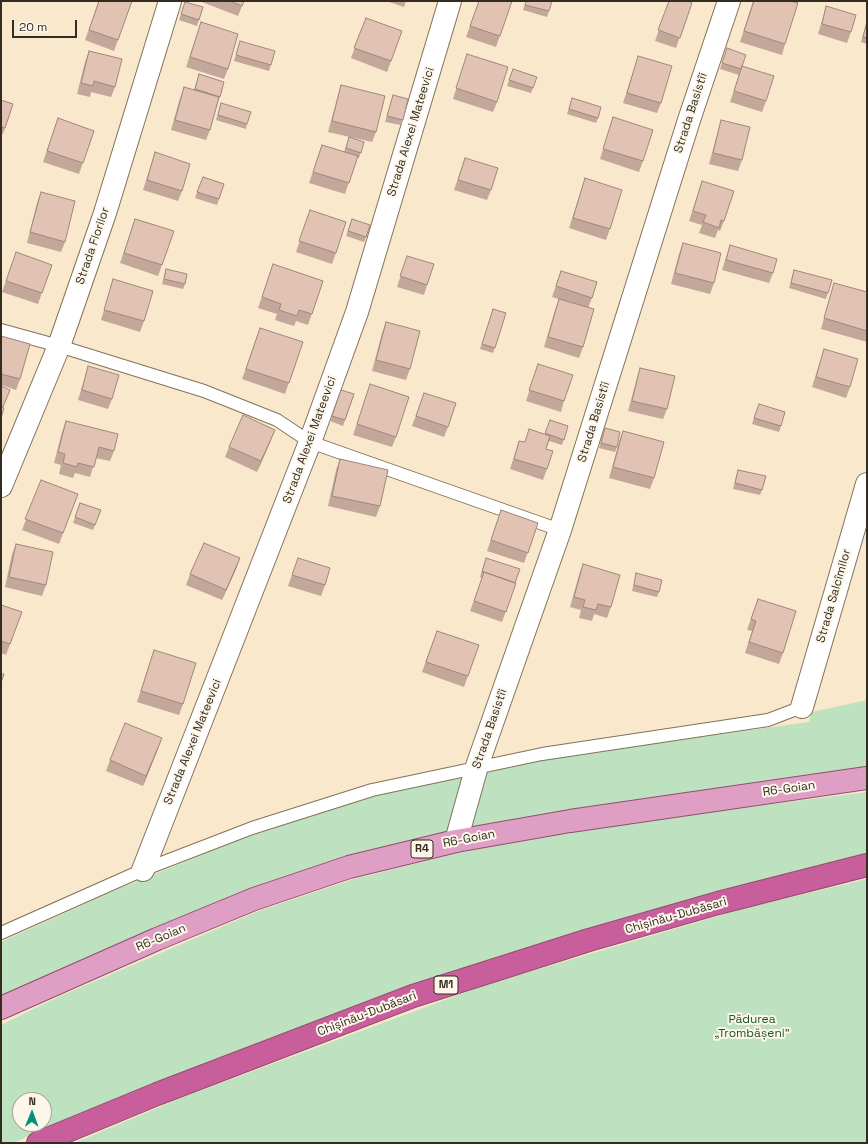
<!DOCTYPE html>
<html>
<head>
<meta charset="utf-8">
<style>
  body { margin:0 }
  #map { position:relative; width:868px; height:1144px; overflow:hidden; background:#f9e8cb; font-family:"Space Grotesk",sans-serif }
  canvas { display:block }
  .frame { position:absolute; inset:0; border:2px solid #332c21; pointer-events:none }
  .north { position:absolute; left:12px; top:1092px; width:40px; height:40px; box-sizing:border-box; background:#fdf6eb; border:1px solid #aca59a; border-radius:50%; rotate:1deg; font-size:11px; font-weight:700; line-height:16px; text-align:center; color:#332c21 }
  .north::after { content:''; display:block; margin:auto; width:14px; height:18px; background:#098f78; clip-path:polygon(50% 0,100% 100%,50% 72%,0 100%) }
  .scale { position:absolute; left:12px; top:20px; width:65px; height:18px; box-sizing:border-box; border:2px solid #332c21; border-top:0; padding-left:5px; font-size:12px; line-height:14px; white-space:nowrap; color:#332c21; -webkit-text-stroke:3px #fdf6eb; paint-order:stroke }
</style>
</head>
<body>
<div id="map">
<canvas width="868" height="1144"></canvas>
<div class="frame"></div>
<div class="north">N</div>
<div class="scale">20 m</div>
</div>
<script>
const context = document.querySelector('canvas').getContext('2d');
context.lineJoin = 'round';
function fill(path, color) { context.fillStyle = color; context.fill(path, 'evenodd'); }
const toPath = rows => new Path2D(rows.map(r => 'M' + r).join(''));
function trace(path, color, width, dash) { context.strokeStyle = color; context.lineWidth = width; context.lineCap = dash ? 'butt' : 'round'; context.setLineDash(dash || []); context.stroke(path); }
function write(font, color, halo, rows, align = 'center') {
  context.font = font + ' "Space Grotesk",sans-serif'; context.lineWidth = 4; context.setLineDash([]); context.textBaseline = 'middle'; context.strokeStyle = halo; context.fillStyle = color; for (const [text, x, y, turn = 0] of rows) {
    context.save(); context.translate(x, y); context.rotate((+turn || 0) * Math.PI / 180); context.textAlign = isNaN(turn) ? turn : align; if (halo) context.strokeText(text, 0, 0); context.fillText(text, 0, 0); context.restore();
  }
}
const green = toPath([
  [867,700,867,768,613,804,469,827,482,772,540,759,809,722,812,712],
  [464,776,448,834,344,859,247,890,1,1000,1,942,109,893,240,839,372,796],
  [867,792,867,856,766,880,524,949,259,1042,12,1143,1,1143,1,1025,58,997,261,910,354,879,482,847,615,824],
  [20,1100,44,1100,44,1124,20,1124],
  [867,879,867,1143,74,1143,186,1096,485,985,742,909]
]);
const lane = toPath([
  [1,330,59,346,204,391,277,420,310,442,560,530],
  [1,933,143,870,252,828,372,790,542,754,768,720,802,707]
]);
const street = toPath([
  [1,486,59,346,105,213,170,1],
  [802,707,867,484],
  [456,841,477,766,560,530,689,120,729,1],
  [143,870,310,442,357,312,450,1]
]);
const primary = toPath([
  [1,1008,157,939,254,899,349,867,456,841,570,821,867,778]
]);
const highway = toPath([
  [38,1143,157,1094,413,996,589,940,718,903,867,865]
]);
const wall = toPath([
  [99,1,132,1,114,51,85,40],
  [202,1,244,1,238,16,202,2],
  [386,1,406,1,404,7],
  [479,1,512,1,496,47,466,37],
  [526,1,552,1,547,17,523,10],
  [669,1,692,3,676,48,655,41],
  [753,1,790,1,785,44,782,55,740,42],
  [185,2,203,7,197,26,179,20],
  [826,6,851,32,847,43,818,34,823,17],
  [366,18,402,31,387,72,351,58],
  [201,22,228,69,224,79,186,67],
  [867,22,867,44,861,42,865,27],
  [240,41,271,65,269,71,234,61],
  [727,48,742,67,766,101,762,112,730,102,739,75,720,69],
  [89,51,115,87,111,97,91,92,90,97,77,94,85,62],
  [467,54,497,102,493,112,453,99],
  [638,56,661,103,657,113,623,103,635,66],
  [513,69,533,88,531,93,507,86],
  [199,74,224,82,210,130,206,140,171,130,180,98,184,87,194,90],
  [341,85,376,132,372,142,328,132,338,95],
  [393,95,403,120,401,125,385,122],
  [572,98,598,118,596,123,567,114],
  [1,100,13,104,3,134,1,133],
  [221,103,247,124,246,129,216,120],
  [613,117,643,161,639,172,600,159],
  [58,118,94,131,79,174,43,162],
  [721,120,742,160,738,171,709,164],
  [349,137,364,142,359,158,357,158,345,194,309,183,322,145,344,152],
  [155,152,182,191,178,201,143,190],
  [465,158,491,190,487,200,454,190],
  [203,177,224,184,217,205,195,198],
  [585,178,610,229,606,240,569,228],
  [702,181,724,221,720,231,718,230,715,238,699,233,702,225,689,221],
  [41,192,65,242,61,252,27,243,37,203],
  [310,210,336,253,332,264,296,252],
  [135,219,162,265,158,276,120,263],
  [352,219,366,237,364,242,346,236],
  [683,243,714,283,710,294,671,284,679,254],
  [730,245,773,273,769,283,722,270],
  [407,256,427,285,424,295,397,287],
  [12,263,52,265,38,304,2,292],
  [273,264,323,281,308,325,296,321,294,326,275,320,277,314,258,308],
  [166,269,185,284,183,289,162,284],
  [794,270,828,293,826,299,789,288],
  [561,271,592,298,588,308,583,347,579,358,544,347,555,310,559,299,573,303,552,297],
  [113,279,144,321,140,332,101,320,110,290],
  [834,283,867,292,867,342,821,329,831,293],
  [493,309,506,313,493,353,480,349],
  [386,322,410,369,406,380,372,371,382,333],
  [260,328,303,342,285,394,242,379],
  [1,336,20,379,16,390,1,385],
  [824,349,850,387,846,398,812,387],
  [538,364,564,401,561,412,526,401],
  [88,366,112,399,108,409,78,400,85,377],
  [640,368,667,409,663,419,628,411,637,378],
  [370,384,396,437,392,447,353,435],
  [341,390,354,394,343,426,330,421],
  [424,393,448,427,444,437,412,426],
  [757,409,781,426,779,432,752,424],
  [550,420,568,426,562,445,549,441,546,449,547,469,543,480,510,469,519,441,525,442,529,429,545,435],
  [66,421,114,451,110,461,96,458,90,477,75,473,73,478,59,474,61,465,54,463,62,432],
  [605,428,617,447,615,452,599,448],
  [623,431,654,478,650,489,609,478,619,442],
  [271,440,257,472,225,457,229,447],
  [340,459,380,506,376,517,328,506,336,470],
  [738,470,762,490,760,495,733,489],
  [41,480,78,494,59,544,22,530],
  [80,503,101,510,93,530,73,523],
  [501,510,538,523,524,563,487,551],
  [16,544,46,585,42,596,5,587,12,554],
  [240,558,236,569,222,600,186,585,190,574],
  [298,558,325,585,321,596,288,586],
  [486,558,516,583,502,622,470,611,482,578,480,577],
  [583,564,611,607,607,618,594,614,592,621,579,618,581,610,570,607,579,575],
  [636,573,659,592,657,597,632,591],
  [758,599,783,653,779,664,745,653,752,631,747,630],
  [1,605,22,612,6,655,1,653],
  [433,641,468,676,464,687,422,672],
  [154,650,183,704,179,715,137,702],
  [158,749,143,786,106,771,110,760]
]);
const shadedWall = toPath([
  [275,430,271,440,257,472,261,461],
  [240,558,236,569,222,600,226,590],
  [162,738,158,749,143,786,146,776]
]);
const building = toPath([
  [99,1,132,1,118,40,89,30,99,1],
  [230,1,244,1,242,6,230,1],
  [479,1,512,1,500,36,470,26,479,1],
  [526,1,552,1,549,11,525,5,526,1],
  [669,1,688,1,692,3,680,38,658,30,669,1],
  [754,1,790,1,798,3,785,44,744,31,754,1],
  [185,2,203,7,199,20,181,14,185,2],
  [826,6,856,15,851,32,822,24,826,6],
  [366,18,402,31,391,61,354,48,366,18],
  [201,22,238,34,228,69,190,57,201,22],
  [867,22,867,38,863,37,867,22],
  [240,41,275,51,271,65,236,55,240,41],
  [727,48,746,55,741,69,722,63,727,48],
  [89,51,122,59,115,87,94,81,93,86,81,83,89,51],
  [467,54,508,67,497,102,456,88,467,54],
  [638,56,672,66,661,103,627,93,638,56],
  [742,66,774,76,766,101,734,91,742,66],
  [513,69,537,77,533,88,509,80,513,69],
  [199,74,224,82,220,97,195,89,199,74],
  [341,85,385,96,376,132,332,121,341,85],
  [184,87,219,97,210,130,175,120,184,87],
  [393,95,408,99,403,120,387,116,393,95],
  [572,98,601,107,598,118,569,109,572,98],
  [1,100,13,104,5,128,1,127,1,100],
  [221,103,251,112,247,124,218,115,221,103],
  [613,117,653,130,643,161,603,149,613,117],
  [58,118,94,131,83,163,47,151,58,118],
  [721,120,750,127,742,160,713,153,721,120],
  [349,137,364,142,361,153,346,148,349,137],
  [322,145,358,156,349,183,313,172,322,145],
  [155,152,190,164,182,191,147,180,155,152],
  [465,158,498,168,491,190,458,180,465,158],
  [203,177,224,184,219,199,197,192,203,177],
  [585,178,622,190,610,229,573,218,585,178],
  [702,181,734,191,724,221,721,220,719,228,703,222,706,215,693,211,702,181],
  [41,192,75,201,65,242,30,232,41,192],
  [310,210,346,222,336,253,299,241,310,210],
  [135,219,174,231,162,265,124,253,135,219],
  [352,219,370,225,366,237,348,231,352,219],
  [683,243,721,253,714,283,675,273,683,243],
  [730,245,777,259,773,273,726,260,730,245],
  [16,252,52,265,42,293,6,281,16,252],
  [407,256,434,264,427,285,400,276,407,256],
  [273,264,323,281,312,314,299,310,297,316,279,310,281,304,262,297,273,264],
  [166,269,187,274,185,284,164,279,166,269],
  [794,270,832,280,828,293,791,283,794,270],
  [561,271,597,282,592,298,556,286,561,271],
  [113,279,153,291,144,321,104,310,113,279],
  [834,283,867,292,867,331,824,318,834,283],
  [559,299,594,309,583,347,548,337,559,299],
  [493,309,506,313,495,348,482,344,493,309],
  [386,322,420,331,410,369,376,360,386,322],
  [260,328,303,342,289,383,246,369,260,328],
  [1,336,30,344,20,379,1,374,1,336],
  [824,349,858,359,850,387,816,377,824,349],
  [538,364,573,375,564,401,529,390,538,364],
  [88,366,119,375,112,399,82,390,88,366],
  [640,368,675,376,667,409,632,401,640,368],
  [370,384,409,397,396,437,357,424,370,384],
  [1,386,10,390,3,407,1,407,1,386],
  [341,390,354,394,345,420,332,416,341,390],
  [424,393,456,403,448,427,416,416,424,393],
  [759,404,785,412,781,426,754,418,759,404],
  [1,407,4,408,1,418,1,407],
  [243,415,275,430,261,461,229,447,243,415],
  [550,420,568,426,564,440,545,433,550,420],
  [66,421,118,434,114,451,99,447,94,467,78,463,77,467,63,463,65,454,58,452,66,421],
  [605,428,620,432,617,447,601,443,605,428],
  [529,429,550,436,546,449,553,451,547,469,514,459,519,441,525,442,529,429],
  [623,431,664,442,654,478,613,467,623,431],
  [340,459,388,470,380,506,332,496,340,459],
  [738,470,766,476,762,490,735,483,738,470],
  [41,480,78,494,63,533,25,519,41,480],
  [80,503,101,510,95,525,75,517,80,503],
  [501,510,538,523,528,553,491,540,501,510],
  [204,543,240,558,226,590,190,574,204,543],
  [16,544,53,552,46,585,9,577,16,544],
  [298,558,330,568,325,585,292,575,298,558],
  [486,558,520,569,515,583,484,572,482,572,486,558],
  [583,564,620,575,611,607,598,604,596,610,583,607,585,600,574,597,583,564],
  [484,572,516,583,506,612,474,601,484,572],
  [636,573,662,580,659,592,634,585,636,573],
  [758,599,796,611,783,653,749,642,756,621,751,619,758,599],
  [1,605,22,612,10,644,1,641,1,605],
  [437,631,479,645,468,676,426,662,437,631],
  [154,650,196,663,183,704,141,691,154,650],
  [1,674,4,674,1,683,1,674],
  [125,723,162,738,146,776,110,760,125,723]
]);
const shields = [
  [422,849,22],
  [446,985,24]
];
const shieldNames = [
  ["R4",422,849],
  ["M1",446,985]
];
const streetNames = [
  ["Strada Basistîi",691,113,-72],
  ["Strada Alexei Mateevici",411,132,-73],
  ["Strada Florilor",93,246,-71],
  ["Strada Basistîi",594,422,-73],
  ["Strada Alexei Mateevici",310,440,-70],
  ["Strada Salcîmilor",834,596,-74],
  ["Strada Basistîi",490,729,-71],
  ["Strada Alexei Mateevici",193,742,-68],
  ["R6-Goian",789,789,-8],
  ["R6-Goian",469,839,-11],
  ["Chișinău-Dubăsari",676,916,-16],
  ["R6-Goian",161,938,-23],
  ["Chișinău-Dubăsari",367,1014,-21]
];
const parkNames = [
  ["Pădurea",752,1020],
  ["„Trombășeni”",752,1034]
];
fill(green, '#bee1bf');
trace(lane, '#827359', 14);
trace(street, '#827359', 24);
trace(primary, '#944c71', 24);
trace(highway, '#944c71', 24);
trace(lane, '#fff', 12);
trace(street, '#fff', 22);
trace(primary, '#df9ec4', 22);
trace(highway, '#c95e9c', 22);
fill(wall, '#c2a79a');
fill(shadedWall, '#9e887d');
fill(building, '#e2c2b3');
trace(building, '#9e887d', 1);
for (const [x, y, w] of shields) { const box = new Path2D(); box.roundRect(x - w / 2, y - 9, w, 18, 3); context.fillStyle = '#fdf6eb'; context.fill(box); trace(box, '#332c21', 1); }
write('bold 11px', '#332c21', null, shieldNames);
write('12px', '#332c21', '#fdf6eb', streetNames);
write('12px', '#1b5724', '#fdf6eb', parkNames);
</script>
</body>
</html>
